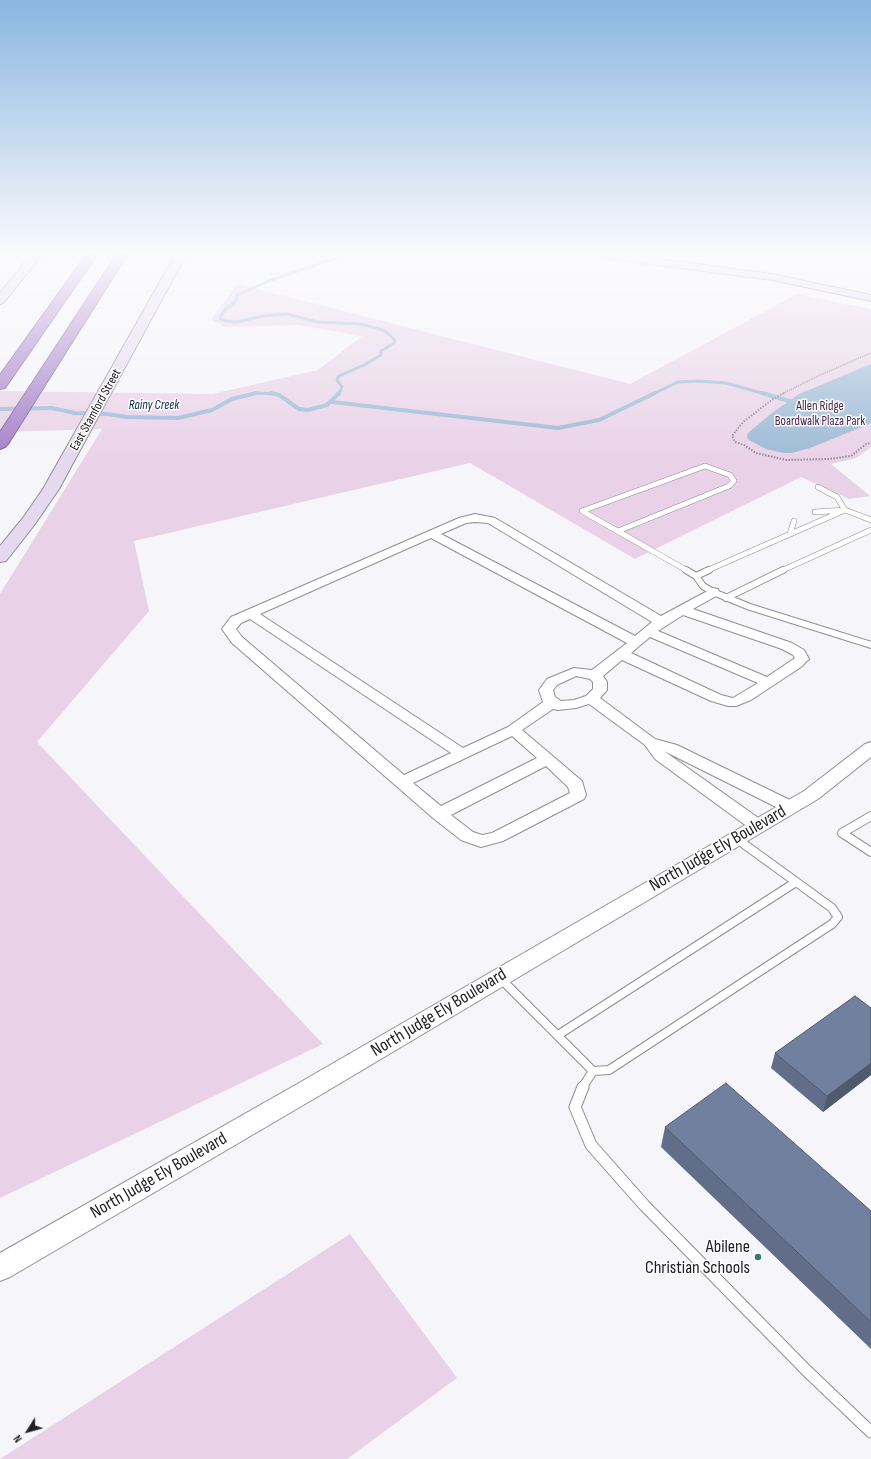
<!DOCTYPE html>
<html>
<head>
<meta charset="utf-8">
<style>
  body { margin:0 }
  #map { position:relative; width:871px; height:1459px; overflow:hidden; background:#f5f5fa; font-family:"Sofia Sans Condensed",sans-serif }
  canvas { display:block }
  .north { position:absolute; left:8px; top:1411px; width:40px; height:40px; -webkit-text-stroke:3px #fff; paint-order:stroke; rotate:233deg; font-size:11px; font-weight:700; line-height:16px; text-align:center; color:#212122 }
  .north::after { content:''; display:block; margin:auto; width:14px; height:18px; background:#212122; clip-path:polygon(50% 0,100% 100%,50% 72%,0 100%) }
</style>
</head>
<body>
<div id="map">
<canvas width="871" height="1459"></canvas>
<div class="north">N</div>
</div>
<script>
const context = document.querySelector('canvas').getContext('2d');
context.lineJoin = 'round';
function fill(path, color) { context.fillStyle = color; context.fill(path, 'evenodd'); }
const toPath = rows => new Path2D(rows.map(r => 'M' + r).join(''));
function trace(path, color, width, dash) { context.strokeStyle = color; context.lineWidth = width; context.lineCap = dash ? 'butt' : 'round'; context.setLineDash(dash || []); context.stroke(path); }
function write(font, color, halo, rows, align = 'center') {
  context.font = font + ' "Sofia Sans Condensed",sans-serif'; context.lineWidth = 3; context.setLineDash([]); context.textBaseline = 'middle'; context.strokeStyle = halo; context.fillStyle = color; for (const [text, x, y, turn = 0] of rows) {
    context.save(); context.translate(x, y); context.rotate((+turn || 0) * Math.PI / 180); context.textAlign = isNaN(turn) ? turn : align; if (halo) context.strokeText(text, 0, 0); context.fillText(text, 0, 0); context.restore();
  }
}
const green = toPath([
  [238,284,630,384,797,294,871,309,871,447,856,458,831,464,870,496,849,499,801,477,635,559,470,463,134,541,149,611,37,742,323,1044,0,1198,0,594,102,429,0,432,0,391,212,394,318,370,362,336,298,325,225,327,211,319],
  [350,1234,457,1378,347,1459,0,1459]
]);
const water = toPath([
  [871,364,871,423,867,425,810,448,792,453,784,453,766,449,749,440,747,437,748,433,772,413,799,394]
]);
const streamFar1 = toPath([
  [252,394,257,393,276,394],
  [339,394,342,387,337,380,339,376,364,365,381,355,381,351,394,343,395,340,391,336,383,330,360,324,317,322,287,314,264,316,236,322,224,321,220,318,223,312,236,301,237,295,271,280,334,259,340,255],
  [653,394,678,382,699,381,726,383,765,394]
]);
const stream = toPath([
  [271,393,279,395,299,409,308,410,327,405,339,393],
  [762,393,796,403],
  [332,402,558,428,599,420,655,393],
  [0,409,52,408,75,413,108,414,126,417,178,418,212,410,232,399,256,393]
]);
const pathFar1 = toPath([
  [782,394,818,376,871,353]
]);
const path = toPath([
  [784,393,773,399,743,422,732,436,735,442,744,445,756,453,786,460,829,459,851,456,866,444,871,443]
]);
const serviceFar3 = toPath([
  [815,512,845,510,837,497,818,487],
  [618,531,729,486,734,481,730,475,705,466,582,511,688,571],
  [790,534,794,521],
  [706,571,845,510,871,520],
  [781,571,871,530]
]);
const serviceFar2 = toPath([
  [686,570,696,576,703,586,713,592,750,607,871,645],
  [696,576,709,570],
  [726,598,783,570]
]);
const serviceFar1 = toPath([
  [871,816,842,833,871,852],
  [500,978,593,1071,609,1070,832,924,838,917,832,908,737,839],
  [558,1035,796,882],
  [582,1088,593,1071]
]);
const service = toPath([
  [583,1087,575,1107,591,1145,644,1205,807,1371,871,1432]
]);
const minor = toPath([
  [475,514,495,518,661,616,713,588,718,589,719,592,718,595,693,609,792,643,804,650,809,659,801,667,751,700,736,706,728,706,711,701,622,660,603,676,607,682,607,690,600,698,655,739,677,745,796,803,798,807,796,811,790,812,784,811,664,751,764,822,766,826,764,830,758,831,752,830,655,759,645,745,589,704,576,708,558,710,553,709,522,730,582,781,586,795,584,799,503,841,481,847,475,845,461,840,433,818,232,643,222,629,231,617,459,518,475,514],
  [475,522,488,523,652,622,635,636,441,534,466,523,475,522],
  [431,538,627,643,592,670,574,668,547,679,539,690,543,702,508,727,463,748,260,614,431,538],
  [683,615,782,649,793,655,795,658,767,677,658,631,683,615],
  [250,619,451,753,404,775,242,637,236,629,241,623,250,619],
  [650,637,758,683,733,698,721,695,631,653,650,637],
  [576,676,590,679,593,682,593,689,586,696,574,700,561,701,555,697,553,690,557,685,576,676],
  [512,736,537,758,441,806,413,783,512,736],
  [546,766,568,787,570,793,492,833,482,835,473,832,451,815,546,766]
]);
const tertiary = toPath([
  [871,742,871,757,818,799,317,1097,10,1277,0,1281,0,1253,299,1083,804,791,865,744,871,742]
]);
const secondary = toPath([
  [31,255,42,255,4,302,0,304,0,293,31,255],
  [175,255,186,255,59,489,35,524,6,561,0,562,0,546,23,518,43,489,175,255],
  [598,255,630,255,772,274,871,295,871,301,772,280,603,258,598,255]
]);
const motorway = toPath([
  [86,255,97,255,5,388,0,389,0,375,86,255],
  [116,255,127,255,8,444,5,447,0,449,0,432,116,255]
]);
const wall = toPath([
  [871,1008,871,1075,823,1112,771,1068,775,1053],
  [665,1127,871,1211,871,1349,661,1147]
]);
const shadedWall = toPath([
  [871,1063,871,1075,823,1112,827,1096]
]);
const building = toPath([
  [855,996,871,1008,871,1063,827,1096,775,1053,855,996],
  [726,1083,871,1211,871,1322,665,1127,726,1083]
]);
const markers = [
  [758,1257,4,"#357b73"]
];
const farWaternames = [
  ["Rainy Creek",154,406]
];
const farParknames = [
  ["Allen Ridge",820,407],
  ["Boardwalk Plaza Park",820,422]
];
const farStreetnames = [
  ["East Stamford Street",96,410,-61]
];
const nearStreetnames = [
  ["North Judge Ely Boulevard",718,849,-30],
  ["North Judge Ely Boulevard",439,1013,-31],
  ["North Judge Ely Boulevard",159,1176,-30]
];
const nearPoinames = [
  ["Abilene",750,1247],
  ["Christian Schools",750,1268]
];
fill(green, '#e9d2e7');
fill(water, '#9cbad5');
trace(streamFar1, '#9cbad5', 3);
trace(stream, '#9cbad5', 4);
trace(serviceFar3, '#8f8f93', 6);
trace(serviceFar2, '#8f8f93', 8);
trace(serviceFar1, '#8f8f93', 10);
trace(service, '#8f8f93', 13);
trace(minor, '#8f8f93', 2);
trace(tertiary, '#8f8f93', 2);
trace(secondary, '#8f8f93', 2);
trace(motorway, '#775f8f', 2);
trace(pathFar1, '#8d8d90', 1.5, [1, 1]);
trace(path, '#8d8d90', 2, [1.5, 1.5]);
trace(serviceFar3, '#fff', 5);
trace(serviceFar2, '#fff', 6);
trace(serviceFar1, '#fff', 8);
trace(service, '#fff', 11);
fill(minor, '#fff');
fill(tertiary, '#fff');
fill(secondary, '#e4d9ef');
fill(motorway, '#a680c9');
fill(wall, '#626e89');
fill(shadedWall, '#505a6f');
fill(building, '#72809f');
trace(building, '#505a6f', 1);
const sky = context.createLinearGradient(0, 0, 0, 460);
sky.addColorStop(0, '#89b6e0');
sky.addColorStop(0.55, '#fafafd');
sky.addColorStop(1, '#fafafd00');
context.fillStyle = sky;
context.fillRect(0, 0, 871, 460);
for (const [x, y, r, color] of markers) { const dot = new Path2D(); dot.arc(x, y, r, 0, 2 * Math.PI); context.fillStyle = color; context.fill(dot); trace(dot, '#fff', 1.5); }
write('italic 13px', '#072c48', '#fff', farWaternames);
write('13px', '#482248', '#fff', farParknames);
write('13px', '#212122', '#fff', farStreetnames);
write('18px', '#212122', '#fff', nearStreetnames);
write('18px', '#212122', '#fff', nearPoinames, 'right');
</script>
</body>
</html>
